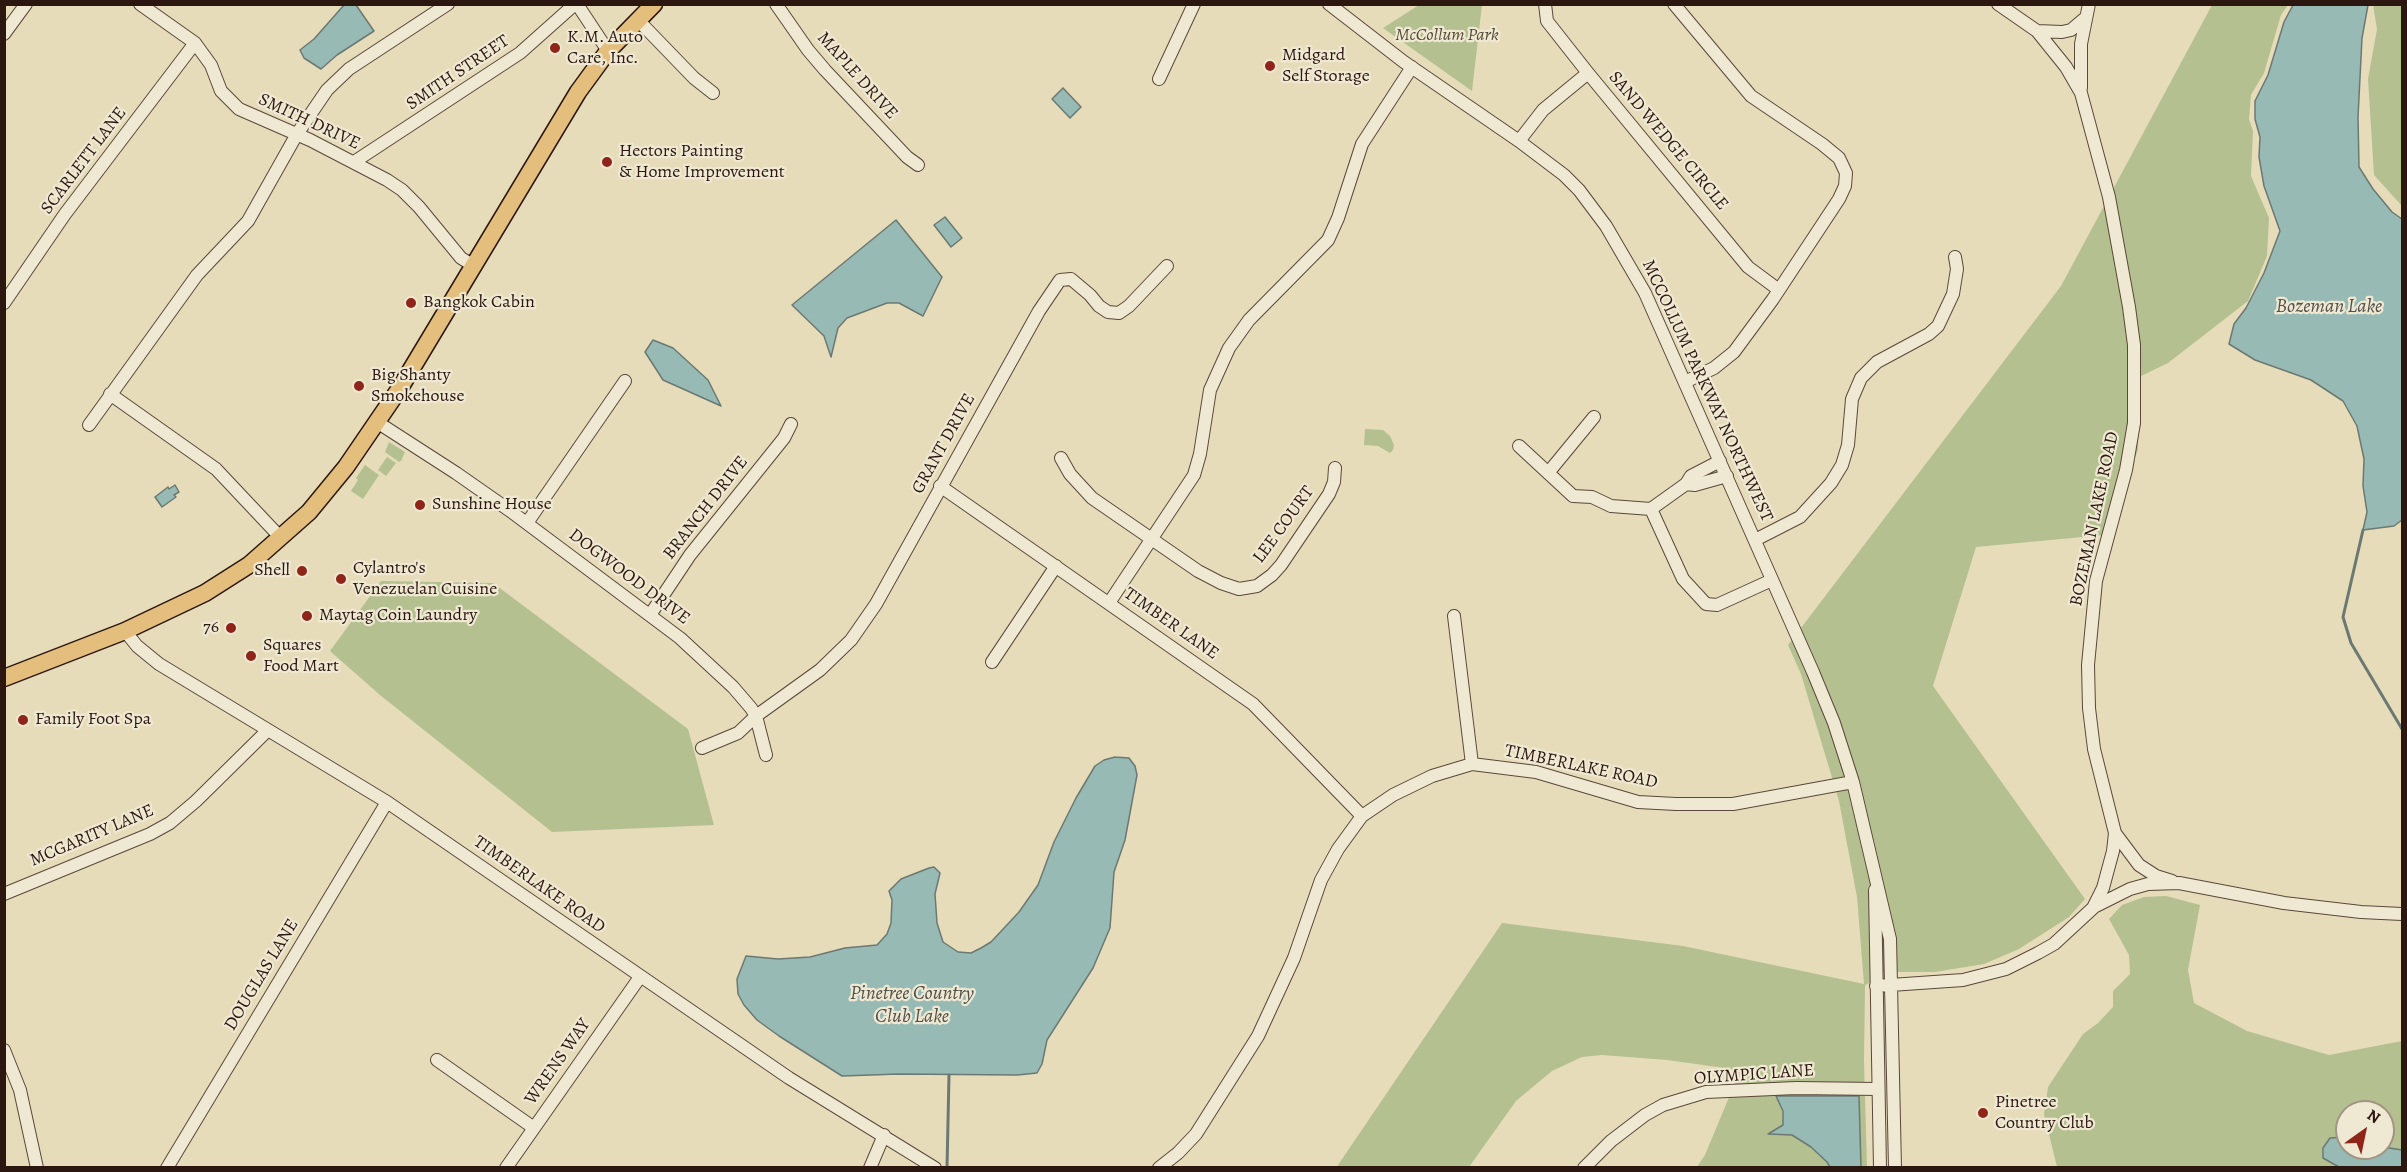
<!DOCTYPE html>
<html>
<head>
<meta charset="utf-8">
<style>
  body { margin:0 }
  #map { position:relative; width:2407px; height:1172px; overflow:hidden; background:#e6dcba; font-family:Alegreya,serif }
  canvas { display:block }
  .frame { position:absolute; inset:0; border:6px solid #2c1710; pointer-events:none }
  .north { position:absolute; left:2335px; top:1100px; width:60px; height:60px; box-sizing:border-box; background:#efe8d2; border:2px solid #a19484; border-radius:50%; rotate:33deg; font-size:16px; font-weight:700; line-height:24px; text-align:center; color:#2c1710 }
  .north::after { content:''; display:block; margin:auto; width:21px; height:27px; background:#8f2418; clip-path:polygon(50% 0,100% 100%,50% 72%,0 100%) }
</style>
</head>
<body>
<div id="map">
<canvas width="2407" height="1172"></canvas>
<div class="frame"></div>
<div class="north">N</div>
</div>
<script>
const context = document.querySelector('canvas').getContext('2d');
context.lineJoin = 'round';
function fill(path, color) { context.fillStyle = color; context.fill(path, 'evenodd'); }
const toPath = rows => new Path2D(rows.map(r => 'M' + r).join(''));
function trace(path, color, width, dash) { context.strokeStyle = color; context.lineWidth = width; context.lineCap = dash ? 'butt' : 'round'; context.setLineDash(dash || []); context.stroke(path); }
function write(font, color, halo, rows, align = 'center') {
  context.font = font + ' Alegreya,serif'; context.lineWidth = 4.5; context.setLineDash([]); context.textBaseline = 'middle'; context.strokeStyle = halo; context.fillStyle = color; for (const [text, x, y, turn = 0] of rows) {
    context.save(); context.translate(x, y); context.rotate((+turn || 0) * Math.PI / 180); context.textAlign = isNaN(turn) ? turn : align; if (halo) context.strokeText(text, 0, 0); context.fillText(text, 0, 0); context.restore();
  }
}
const green = toPath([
  [1419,5,1482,5,1472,91,1383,28],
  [2212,5,2288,5,2281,15,2264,73,2251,95,2249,119,2253,131,2251,176,2269,218,2267,256,2248,301,2168,363,2139,377,2138,450,2104,535,1976,547,1933,686,2085,899,2069,917,2019,949,1984,964,1935,972,1884,972,1876,980,1865,985,1864,1061,1867,1167,1697,1167,1705,1155,1737,1078,1732,1069,1667,1060,1602,1055,1582,1057,1552,1071,1516,1101,1469,1167,1336,1168,1502,923,1683,946,1864,984,1857,897,1839,801,1801,674,1788,645,2061,286],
  [2373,5,2402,5,2402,206,2374,175,2368,79,2377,29],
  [1365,429,1383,430,1390,436,1394,445,1393,450,1390,453,1378,446,1364,445],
  [389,442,405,452,401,461,399,462,385,452],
  [387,457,396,463,386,476,378,470],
  [365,465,379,475,363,499,351,491,358,480,356,478],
  [381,581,493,583,688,729,714,825,552,832,380,695,330,651],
  [2166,896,2200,905,2188,970,2194,1003,2247,1031,2329,1055,2402,1041,2402,1167,2057,1167,2044,1114,2048,1087,2083,1034,2098,1023,2113,1007,2113,991,2130,974,2129,955,2109,919,2122,905,2144,897],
  [2347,1112,2383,1112,2383,1148,2347,1148]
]);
const water = toPath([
  [344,5,356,5,374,31,337,55,321,69,304,58,300,50,314,39,344,5],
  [2293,5,2368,5,2362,38,2358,117,2359,167,2373,189,2392,212,2402,219,2402,520,2394,526,2363,530,2367,512,2363,486,2364,459,2357,426,2343,401,2311,380,2255,360,2229,344,2234,324,2246,308,2264,273,2280,231,2264,186,2259,157,2260,137,2255,119,2255,101,2268,75,2284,22,2293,5],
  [1063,88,1081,107,1070,118,1052,99,1063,88],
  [945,217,962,238,951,247,934,225,945,217],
  [896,220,942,277,923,316,899,303,887,303,847,318,838,328,831,357,824,336,792,305,896,220],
  [653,340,673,348,708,380,721,406,663,380,645,352,653,340],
  [175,485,179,492,174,495,176,497,162,507,155,497,168,487,169,489,175,485],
  [1115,757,1129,758,1135,766,1137,775,1125,840,1114,872,1110,928,1093,968,1047,1040,1042,1064,1037,1073,1017,1075,899,1074,842,1076,779,1036,757,1020,744,1005,738,994,737,979,746,956,778,959,810,957,845,948,877,945,887,934,891,923,892,900,889,891,901,879,929,868,934,867,940,873,935,894,937,923,943,942,958,952,971,953,981,948,991,942,1019,912,1038,885,1054,842,1076,798,1095,766,1104,760,1115,757],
  [1776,1096,1859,1096,1861,1167,1830,1167,1827,1162,1811,1147,1792,1135,1768,1134,1783,1125,1783,1111,1776,1096],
  [2346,1137,2347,1148,2383,1147,2402,1150,2402,1167,2339,1167,2323,1158,2323,1148,2330,1138,2346,1137]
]);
const stream = toPath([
  [2363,530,2343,617,2351,643,2402,729],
  [947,1168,949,1075]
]);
const minor = toPath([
  [140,4,195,43,211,65,221,91,239,109,310,140,387,180,402,190,419,207,461,258,474,266],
  [577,4,608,51],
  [776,4,808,50,825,70,907,157,918,165],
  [1329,4,1404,62,1519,141,1564,175,1579,190,1606,226,1645,293,1813,672,1834,723,1853,782,1890,939,1895,1168],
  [1545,4,1547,21,1588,73,1748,267,1779,290],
  [1674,4,1751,96,1822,144,1839,158,1846,173,1845,186,1839,199,1773,299,1734,352,1714,368,1685,382],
  [637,19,694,78,713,93],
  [2037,31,2062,32,2071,30,2084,19],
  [4,34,26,4],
  [1159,79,1194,4],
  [2081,88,2081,44,2089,4],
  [1519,141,1543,110,1588,73],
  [354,162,520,53,575,4],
  [4,303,65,214,195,43],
  [110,394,216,469,281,538],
  [377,422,456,473,509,510,680,638,733,687,751,708,756,716,766,755],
  [89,425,197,275,248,221,297,134,327,90,349,69,448,4],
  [1519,446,1573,496,1592,497,1611,506,1651,509,1686,484,1691,476,1720,461],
  [1061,458,1070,474,1092,498,1198,571,1221,583,1239,589,1257,586,1272,575,1281,565,1329,494,1334,482,1335,468],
  [1548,473,1594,417],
  [1686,484,1695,485,1727,476],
  [940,486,1253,704,1362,816],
  [1651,509,1683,579,1706,604,1717,605,1772,580],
  [527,523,625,381],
  [1755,540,1800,517,1831,483,1842,465,1848,445,1852,399,1861,378,1877,362,1929,334,1938,326,1953,294,1957,269,1955,257],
  [1109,603,1194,475,1200,454,1210,390,1229,348,1249,320,1328,240,1338,218,1362,144,1412,67],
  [650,615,690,555,784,438,791,424],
  [1454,616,1472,764],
  [125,631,137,646,159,664,387,802,789,1078,935,1168],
  [992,662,1056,566],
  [702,748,738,733,756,716,820,670,851,640,876,604,1039,311,1060,280,1071,279,1090,295,1099,306,1108,312,1119,313,1129,306,1167,266],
  [2115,833,2139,865,2156,876,2172,881],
  [1875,890,1880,1168],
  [4,894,150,834,170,823,196,801,267,731],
  [2094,907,2130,889,2148,884,2179,883,2284,903,2361,912,2402,914],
  [1876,986,1963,980,2006,969,2038,953,2054,944,2093,908,2103,888,2113,851,2115,833,2094,749,2089,708,2088,665,2096,581,2126,470,2134,423,2134,345,2129,307,2109,197,2081,93,2066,67,2037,31,1998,4],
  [4,1050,20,1090,37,1168],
  [437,1060,534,1128],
  [167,1168,387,802],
  [506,1168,640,977],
  [870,1168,884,1135],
  [1159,1168,1178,1153,1196,1134,1258,1036,1294,958,1321,880,1338,849,1362,816,1393,795,1432,776,1472,764,1536,772,1638,802,1676,804,1733,804,1853,782],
  [1584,1168,1611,1141,1645,1115,1663,1105,1706,1092,1796,1088,1878,1089]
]);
const major = toPath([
  [4,678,125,631,205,593,249,565,309,512,346,467,400,388,578,92,608,51,654,4]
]);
const markers = [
  [555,48,6,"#8f2418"],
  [1270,66,6,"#8f2418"],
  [607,162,6,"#8f2418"],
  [411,303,6,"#8f2418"],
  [359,386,6,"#8f2418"],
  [420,505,6,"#8f2418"],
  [302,571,6,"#8f2418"],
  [341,579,6,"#8f2418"],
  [307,616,6,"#8f2418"],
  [231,628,6,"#8f2418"],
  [251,656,6,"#8f2418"],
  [23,720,6,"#8f2418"],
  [1983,1113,6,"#8f2418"]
];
const parkNames = [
  ["McCollum Park",1447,36]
];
const poiNames = [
  ["K.M. Auto",567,38],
  ["Care, Inc.",567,59],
  ["Midgard",1282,56],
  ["Self Storage",1282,77],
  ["Hectors Painting",619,152],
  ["& Home Improvement",619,173],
  ["Bangkok Cabin",423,303],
  ["Big Shanty",371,376],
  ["Smokehouse",371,397],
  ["Sunshine House",432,505],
  ["Cylantro's",353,569],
  ["Venezuelan Cuisine",353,590],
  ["Shell",290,571,"right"],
  ["Maytag Coin Laundry",319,616],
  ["76",219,628,"right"],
  ["Squares",263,646],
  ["Food Mart",263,667],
  ["Family Foot Spa",35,720],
  ["Pinetree",1995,1103],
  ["Country Club",1995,1124]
];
const streetNames = [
  ["SMITH STREET",458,73,-34],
  ["MAPLE DRIVE",857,76,48],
  ["SMITH DRIVE",309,122,25],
  ["SAND WEDGE CIRCLE",1668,141,50],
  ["SCARLETT LANE",84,161,-53],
  ["MCCOLLUM PARKWAY NORTHWEST",1707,391,65],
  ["GRANT DRIVE",944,444,-61],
  ["BRANCH DRIVE",706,508,-52],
  ["BOZEMAN LAKE ROAD",2095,519,-78],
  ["LEE COURT",1284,525,-54],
  ["DOGWOOD DRIVE",629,577,37],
  ["TIMBER LANE",1171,624,35],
  ["TIMBERLAKE ROAD",1581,767,12],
  ["MCGARITY LANE",92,836,-23],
  ["TIMBERLAKE ROAD",539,885,35],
  ["DOUGLAS LANE",262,975,-59],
  ["WRENS WAY",558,1062,-55],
  ["OLYMPIC LANE",1754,1075,-4]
];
const waterNames = [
  ["Bozeman Lake",2329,307],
  ["Pinetree Country",912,994],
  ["Club Lake",912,1017]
];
fill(green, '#b4c090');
fill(water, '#97bab5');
trace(water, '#6c7973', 1.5);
trace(stream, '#6c7973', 3);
trace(minor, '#5a483a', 14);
trace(major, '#2c1710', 19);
trace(minor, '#efe8d2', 12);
trace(major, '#e3be7d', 16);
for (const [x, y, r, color] of markers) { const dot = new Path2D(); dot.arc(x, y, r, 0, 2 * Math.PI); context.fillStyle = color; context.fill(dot); trace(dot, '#efe8d2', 2); }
write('italic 18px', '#554a36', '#efe8d2', parkNames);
write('18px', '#2c1710', '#efe8d2', poiNames, 'left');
write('18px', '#2c1710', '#efe8d2', streetNames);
write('italic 20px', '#51504a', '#efe8d2', waterNames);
</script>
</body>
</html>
